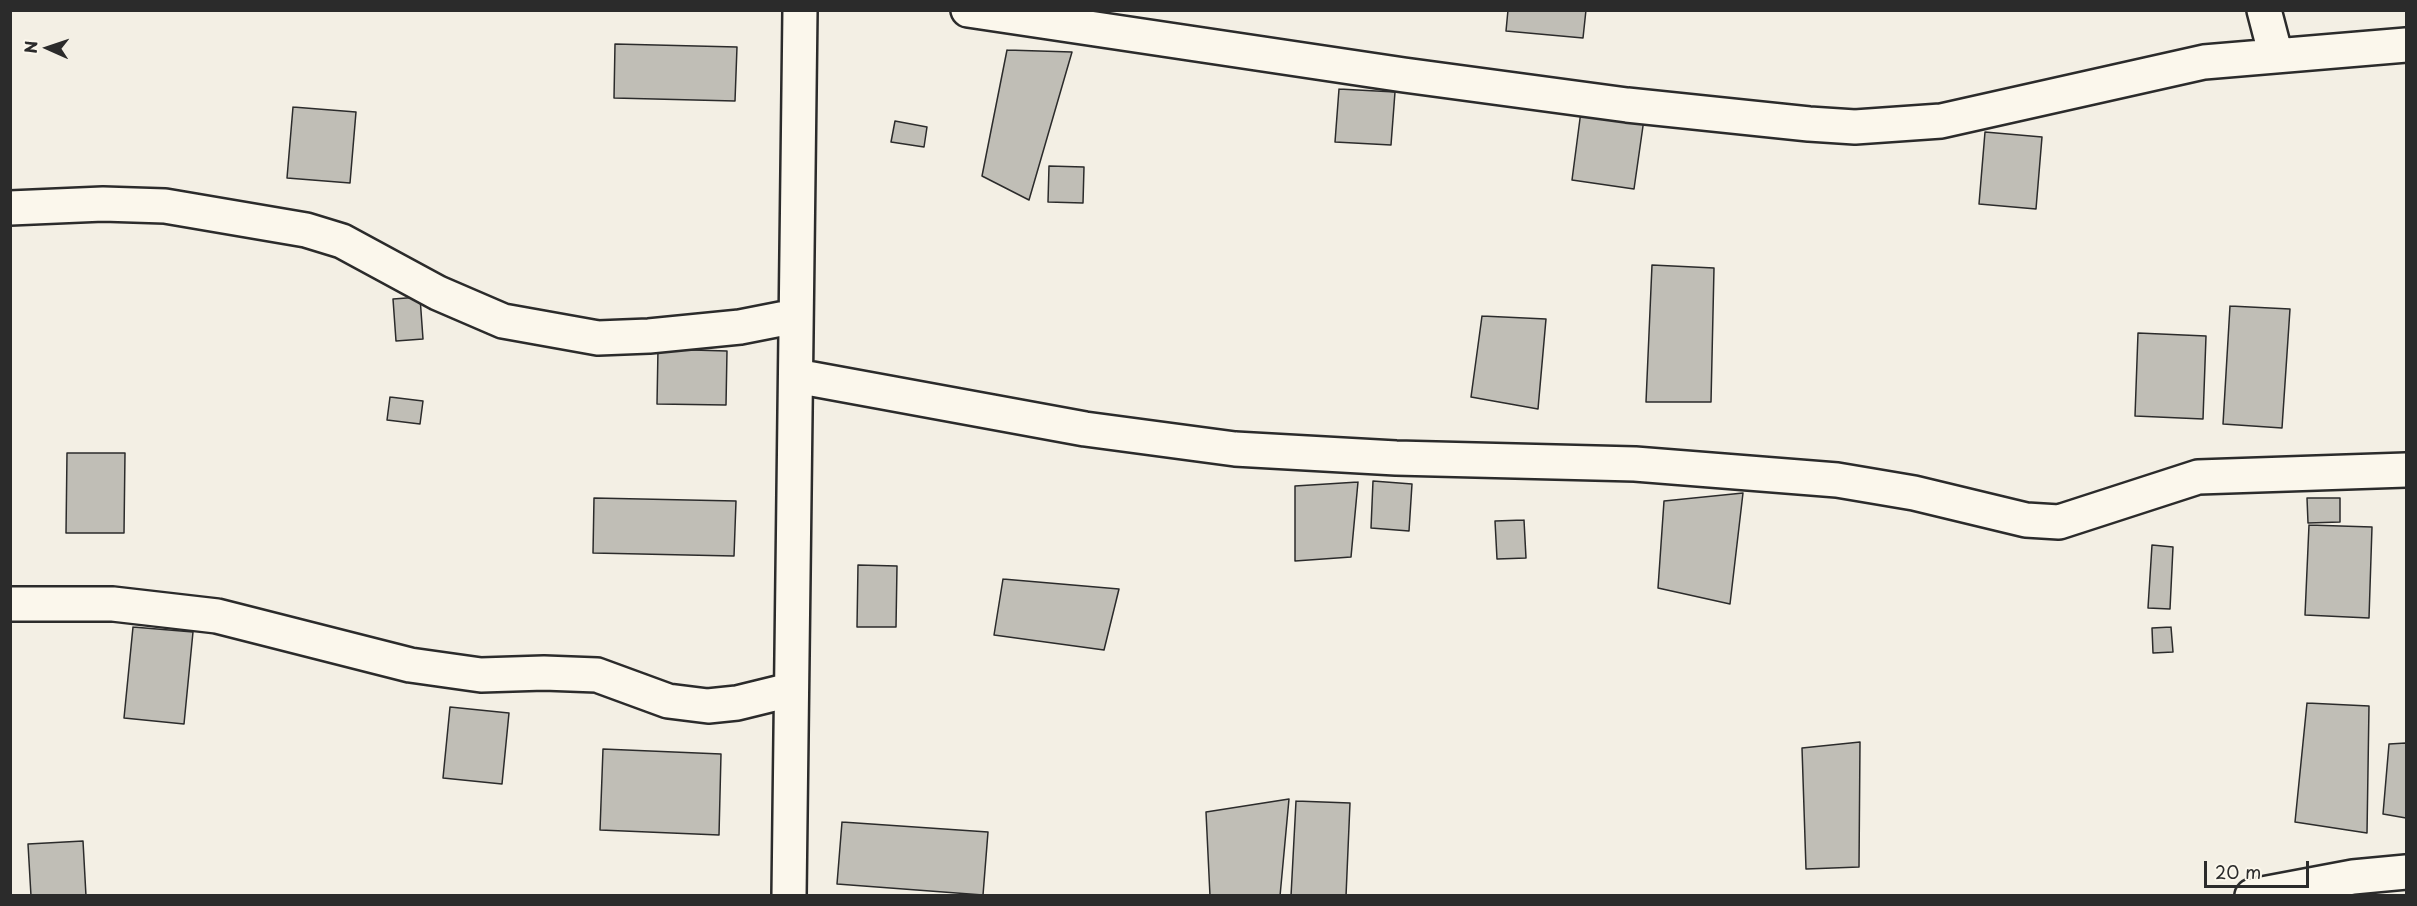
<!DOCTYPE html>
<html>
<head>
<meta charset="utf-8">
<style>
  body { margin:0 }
  #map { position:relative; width:2417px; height:906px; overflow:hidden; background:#f3efe4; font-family:"Playpen Sans",sans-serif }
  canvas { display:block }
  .frame { position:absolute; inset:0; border:12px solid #2b2b2b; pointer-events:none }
  .north { position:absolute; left:18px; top:18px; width:60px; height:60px; -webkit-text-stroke:4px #fbf7ec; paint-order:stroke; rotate:273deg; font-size:16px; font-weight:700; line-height:24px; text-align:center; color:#2b2b2b }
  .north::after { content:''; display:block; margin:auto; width:21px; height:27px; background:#2b2b2b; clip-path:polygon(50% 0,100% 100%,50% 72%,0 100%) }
  .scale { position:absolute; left:2204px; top:861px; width:105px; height:27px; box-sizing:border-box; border:3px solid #2b2b2b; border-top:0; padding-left:8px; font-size:18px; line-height:21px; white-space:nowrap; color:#2b2b2b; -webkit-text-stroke:4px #fbf7ec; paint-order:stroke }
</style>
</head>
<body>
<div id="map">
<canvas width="2417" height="906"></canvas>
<div class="frame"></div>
<div class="north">N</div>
<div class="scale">20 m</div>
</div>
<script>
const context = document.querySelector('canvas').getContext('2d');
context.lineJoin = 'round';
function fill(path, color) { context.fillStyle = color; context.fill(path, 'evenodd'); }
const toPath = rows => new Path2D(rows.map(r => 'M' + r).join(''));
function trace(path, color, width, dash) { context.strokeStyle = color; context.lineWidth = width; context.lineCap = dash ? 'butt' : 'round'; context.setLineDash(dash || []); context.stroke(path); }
const building = toPath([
  [1508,10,1586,10,1583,38,1506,31,1508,10],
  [615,44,737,47,735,101,614,98,615,44],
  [1007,50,1072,52,1029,200,982,176,1007,50],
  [1339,89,1395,92,1391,145,1335,142,1339,89],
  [293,107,356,112,350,183,287,178,293,107],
  [1581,111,1644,119,1634,189,1572,180,1581,111],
  [895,121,927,127,924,147,891,142,895,121],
  [1985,132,2042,137,2036,209,1979,204,1985,132],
  [1049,166,1084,167,1083,203,1048,202,1049,166],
  [1652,265,1714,268,1711,402,1646,402,1652,265],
  [420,297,423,339,396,341,393,299,420,297],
  [2230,306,2290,309,2282,428,2223,424,2230,306],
  [1482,316,1546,319,1538,409,1471,397,1482,316],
  [2138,333,2206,336,2203,419,2135,416,2138,333],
  [658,349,727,351,726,405,657,404,658,349],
  [390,397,423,401,420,424,387,420,390,397],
  [67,453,125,453,124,533,66,533,67,453],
  [1373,481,1412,484,1409,531,1371,528,1373,481],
  [1358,482,1351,557,1295,561,1295,486,1358,482],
  [1743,493,1730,604,1658,588,1664,501,1743,493],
  [594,498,736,501,734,556,593,553,594,498],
  [2307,498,2340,498,2340,522,2308,523,2307,498],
  [1524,520,1526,558,1497,559,1495,521,1524,520],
  [2309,525,2372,527,2369,618,2305,615,2309,525],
  [2152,545,2173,547,2170,609,2148,608,2152,545],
  [858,565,897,566,896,627,857,627,858,565],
  [1003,579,1119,589,1104,650,994,635,1003,579],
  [133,627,193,632,184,724,124,718,133,627],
  [2171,627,2173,652,2153,653,2152,628,2171,627],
  [2307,703,2369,706,2367,833,2295,822,2307,703],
  [450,707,509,713,502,784,443,778,450,707],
  [1860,742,1859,867,1806,869,1802,748,1860,742],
  [2406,743,2406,818,2383,814,2389,744,2406,743],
  [603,749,721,754,719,835,600,830,603,749],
  [1289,799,1280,896,1210,896,1206,812,1289,799],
  [1296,801,1350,803,1346,896,1291,896,1296,801],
  [842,822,988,832,983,895,837,884,842,822],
  [83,841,86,896,31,896,28,844,83,841],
  [2373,887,2375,896,2332,896,2373,887]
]);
const minor = toPath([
  [968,10,1404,75,1627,105,1809,124,1855,127,1941,121,2204,62,2406,45],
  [2264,10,2276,56],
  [10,208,103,204,165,206,306,230,342,241,438,293,503,321,598,338,649,336,740,327,796,316],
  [796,376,1085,429,1235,449,1396,458,1635,464,1837,480,1914,493,2026,520,2059,522,2198,477,2406,470],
  [10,604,113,604,217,616,410,665,481,675,544,673,597,675,668,701,708,706,737,703,790,690],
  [789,896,800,10],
  [2252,896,2353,877,2406,872]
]);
fill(building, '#c0beb6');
trace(building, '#2b2b2b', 1.5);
trace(minor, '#2b2b2b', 38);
trace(minor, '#fbf7ec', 33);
</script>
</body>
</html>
